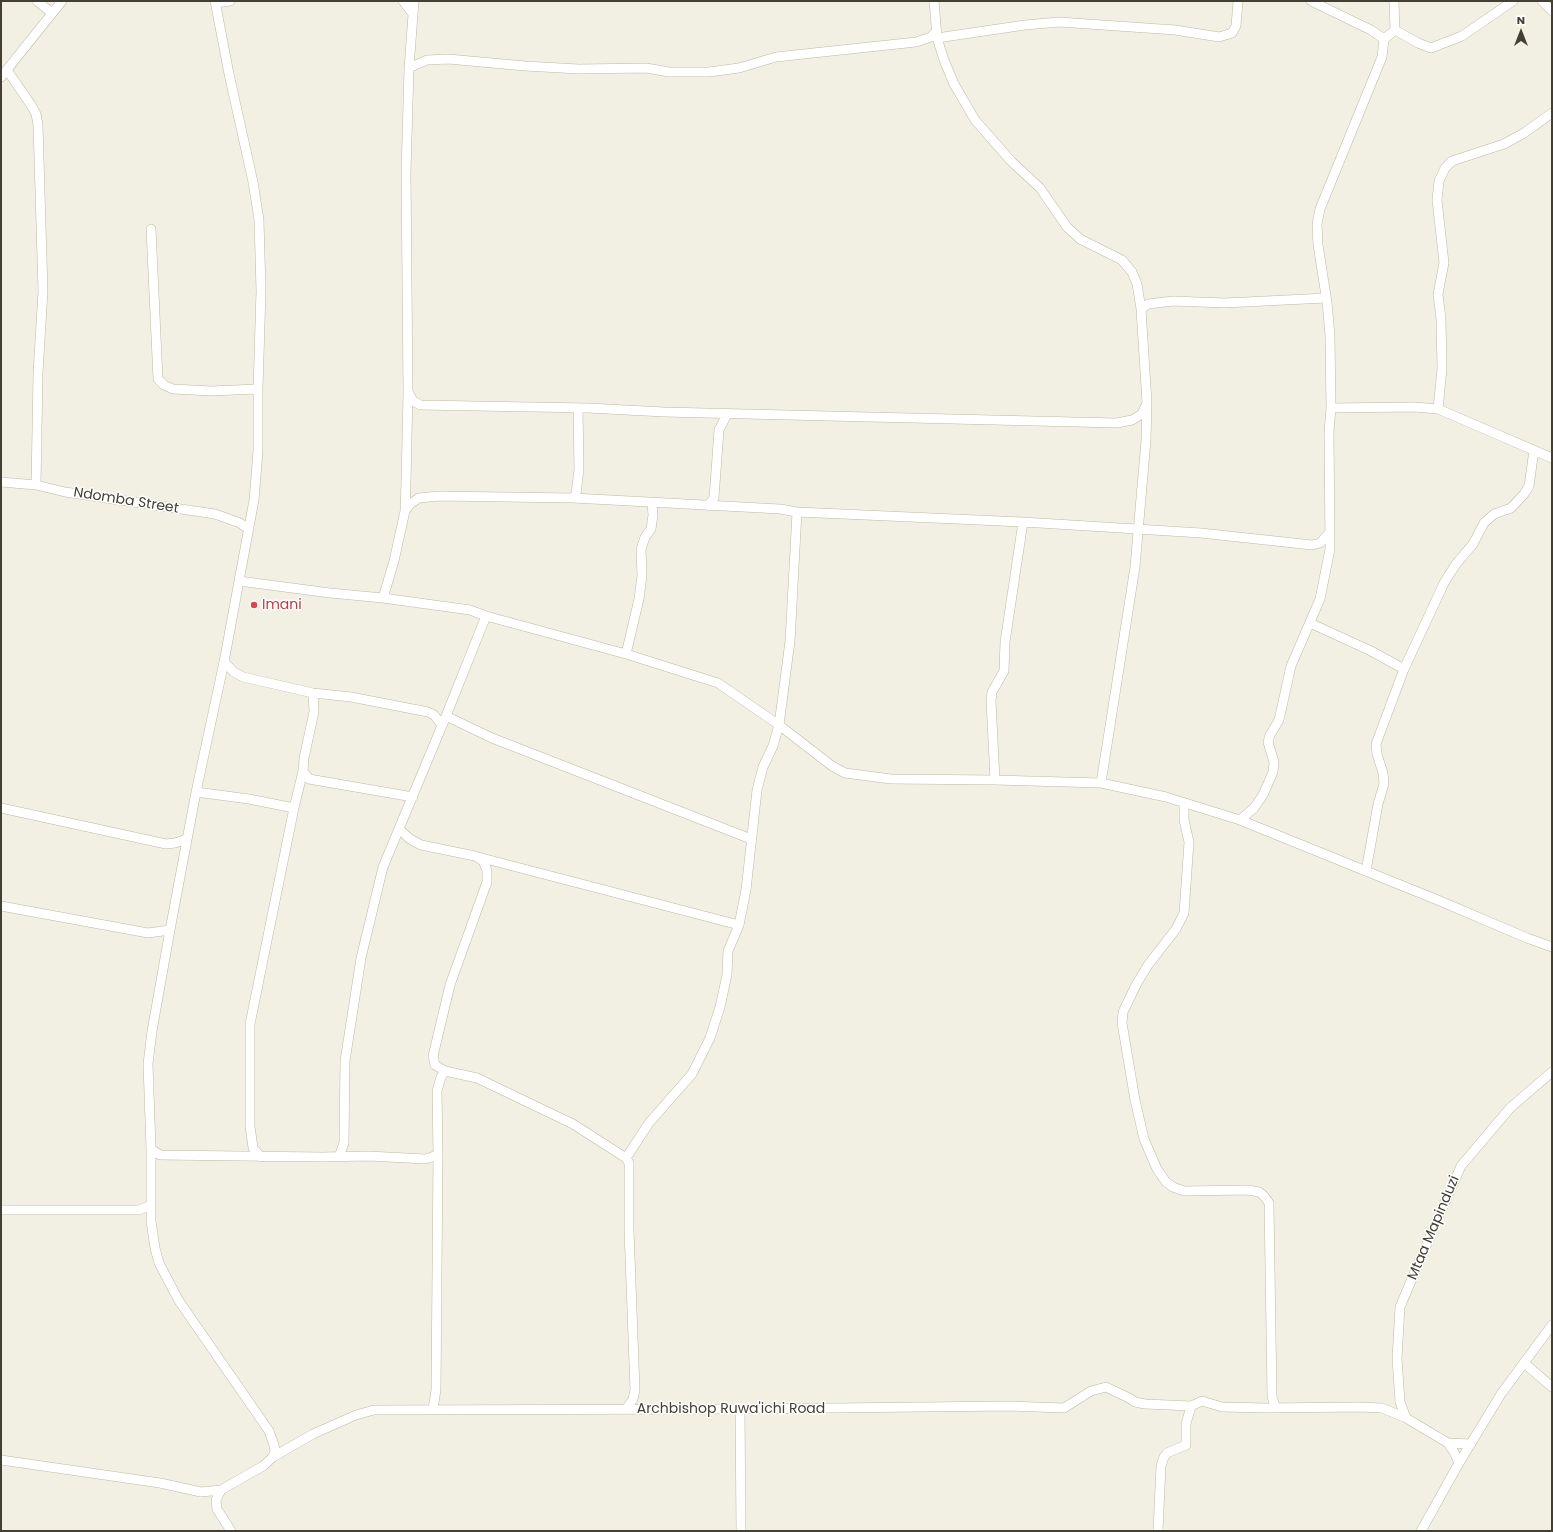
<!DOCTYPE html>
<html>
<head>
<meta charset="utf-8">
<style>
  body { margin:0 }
  #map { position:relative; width:1553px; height:1532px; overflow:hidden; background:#f1f0e2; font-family:Poppins,sans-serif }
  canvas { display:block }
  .frame { position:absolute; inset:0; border:2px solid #434033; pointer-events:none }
  .north { position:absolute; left:1501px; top:12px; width:40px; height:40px; -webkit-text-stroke:3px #fff; paint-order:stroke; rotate:0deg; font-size:11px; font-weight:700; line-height:16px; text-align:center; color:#434033 }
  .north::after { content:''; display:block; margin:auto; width:14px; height:18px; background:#434033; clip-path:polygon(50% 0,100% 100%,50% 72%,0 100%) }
</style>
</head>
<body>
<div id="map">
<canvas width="1553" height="1532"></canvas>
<div class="frame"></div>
<div class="north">N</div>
</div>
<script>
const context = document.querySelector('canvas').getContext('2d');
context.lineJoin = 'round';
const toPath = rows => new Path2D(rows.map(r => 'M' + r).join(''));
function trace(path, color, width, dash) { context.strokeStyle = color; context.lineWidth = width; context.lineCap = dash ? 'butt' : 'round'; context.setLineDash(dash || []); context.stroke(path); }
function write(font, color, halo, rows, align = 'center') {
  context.font = font + ' Poppins,sans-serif'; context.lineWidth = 3; context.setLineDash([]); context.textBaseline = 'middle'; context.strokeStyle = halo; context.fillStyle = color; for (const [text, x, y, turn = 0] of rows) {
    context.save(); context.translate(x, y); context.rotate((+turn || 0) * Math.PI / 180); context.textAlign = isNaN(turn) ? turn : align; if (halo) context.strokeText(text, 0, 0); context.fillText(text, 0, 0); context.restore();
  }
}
const street = toPath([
  [37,1,52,13],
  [215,1,229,74,253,182,259,220,261,291,258,389,258,451,254,500,224,662,196,792,170,930,152,1031,148,1064,151,1149,151,1221,155,1248,159,1263,179,1301,269,1431,274,1445,275,1451,273,1457,263,1466,221,1490,216,1500,217,1509,231,1531],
  [403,1,413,14],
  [934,1,937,38,944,60,954,84,975,120,1011,161,1040,188,1067,227,1080,239,1122,260,1132,272,1137,284,1141,309,1147,403,1146,440,1135,567,1101,783],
  [1542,1,1552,11],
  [216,3,230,1],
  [1395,30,1418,43,1431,48,1462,36,1513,1],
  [937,38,1025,25,1059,22,1175,30,1219,37,1232,33,1236,26,1238,1],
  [1384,39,1395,30,1394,1],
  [409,68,427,60,448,59,525,66,579,69,646,68,669,72,709,72,739,68,776,57,916,42,931,37,936,32],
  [7,70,31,105,36,114,38,125,43,291,38,373,36,485],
  [1,77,62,1],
  [151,229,158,379,164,385,173,389,211,391,258,389],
  [1141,309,1148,304,1173,301,1225,303,1326,298],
  [408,392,413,401,420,405,588,408,664,412,1117,423,1132,420,1142,414,1146,405],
  [1331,408,1414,407,1438,409,1552,458],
  [1438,409,1442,369,1441,319,1438,294,1444,263,1437,200,1439,181,1445,168,1452,161,1504,144,1524,133,1552,113],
  [1,482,36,485,65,492,215,514,240,523,248,529],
  [573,498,576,494,579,469,578,408],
  [708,506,714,498,719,430,727,414],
  [405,511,410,504,419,498,439,496,573,498,780,509,797,512,1023,522,1201,533,1312,545,1320,543,1329,533],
  [239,581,330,593,383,598,470,610,486,616,626,654,718,683,779,725,832,766,845,773,891,779,995,780,1101,783,1166,797,1240,820,1440,901,1527,938,1552,947],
  [383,598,394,561,405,511,406,482,408,392,406,173,409,68,414,1],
  [1310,623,1371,651,1404,669],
  [626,654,639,599,642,575,641,549,645,537,651,529,653,515,652,503],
  [224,662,234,672,243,677,313,693,351,697,428,712,434,715,442,725],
  [313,693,314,712,304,758,303,771,309,779,413,797],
  [446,716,492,738,751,839],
  [995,780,991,701,992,692,1004,671,1005,642,1023,522],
  [196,792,249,799,294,808],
  [1184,803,1184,820,1189,842,1184,913,1176,929,1148,965,1136,985,1123,1012,1122,1023,1135,1100,1144,1139,1157,1169,1166,1182,1173,1187,1184,1191,1248,1190,1259,1192,1264,1196,1269,1203,1272,1397,1276,1408],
  [1,808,166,844,175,843,187,839],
  [1240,820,1254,808,1263,795,1273,772,1274,762,1268,742,1270,735,1279,720,1291,666,1320,599,1330,549,1329,432,1331,408,1330,336,1327,302,1318,245,1317,224,1320,209,1382,57,1384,39,1371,30,1311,1],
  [399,829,410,839,421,845,475,856,483,861,487,870,487,882,450,985,433,1056,435,1065,445,1071,477,1078,573,1124,626,1158,629,1163,629,1230,635,1390,633,1399,626,1409],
  [478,857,739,925],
  [1366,871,1378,804,1384,784,1383,773,1377,754,1376,744,1404,669,1444,583,1456,564,1473,544,1484,523,1494,514,1511,508,1524,494,1529,486,1534,450],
  [1,906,148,933,170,930],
  [151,1149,160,1155,322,1157,369,1156,425,1159,432,1157,438,1154,437,1091,441,1077,445,1071],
  [261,1157,253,1148,250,1126,250,1024,294,808,303,771],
  [339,1157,344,1143,345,1061,361,958,383,867,446,716,486,616],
  [626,1158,649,1123,692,1074,710,1038,720,1007,727,975,728,951,739,925,746,890,757,790,763,767,773,746,779,725,790,641,797,512],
  [1,1210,139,1210,151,1205],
  [1524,1363,1552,1387],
  [433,1409,436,1390,438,1154],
  [740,1409,741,1531],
  [1406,1418,1400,1402,1397,1358,1400,1307,1437,1220,1461,1166,1510,1108,1552,1072],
  [1448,1443,1471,1444],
  [273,1457,313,1434,356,1415,374,1410,747,1409,1008,1406,1064,1408,1091,1391,1106,1387,1129,1398,1135,1402,1145,1404,1191,1406],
  [1,1460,160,1483,201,1492,221,1490],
  [1158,1531,1161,1466,1164,1457,1167,1453,1186,1445,1186,1424,1191,1406,1202,1401,1222,1407,1266,1408,1359,1407,1382,1408,1406,1418,1448,1443,1454,1452,1459,1463],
  [1421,1531,1459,1463,1501,1394,1552,1325]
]);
const markers = [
  [254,605,4,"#e0444e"]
];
const streetNames = [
  ["Ndomba Street",126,501,9],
  ["Mtaa Mapinduzi",1434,1228,-67],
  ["Archbishop Ruwa'ichi Road",731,1409]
];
const healthNames = [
  ["Imani",262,605]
];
trace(street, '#bdb9a5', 10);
trace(street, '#fff', 9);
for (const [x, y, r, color] of markers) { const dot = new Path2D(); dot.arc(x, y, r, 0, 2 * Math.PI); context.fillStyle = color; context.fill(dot); trace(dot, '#fff', 1.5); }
write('14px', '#434033', '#fff', streetNames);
write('14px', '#be3a42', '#fff', healthNames, 'left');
</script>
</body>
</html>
